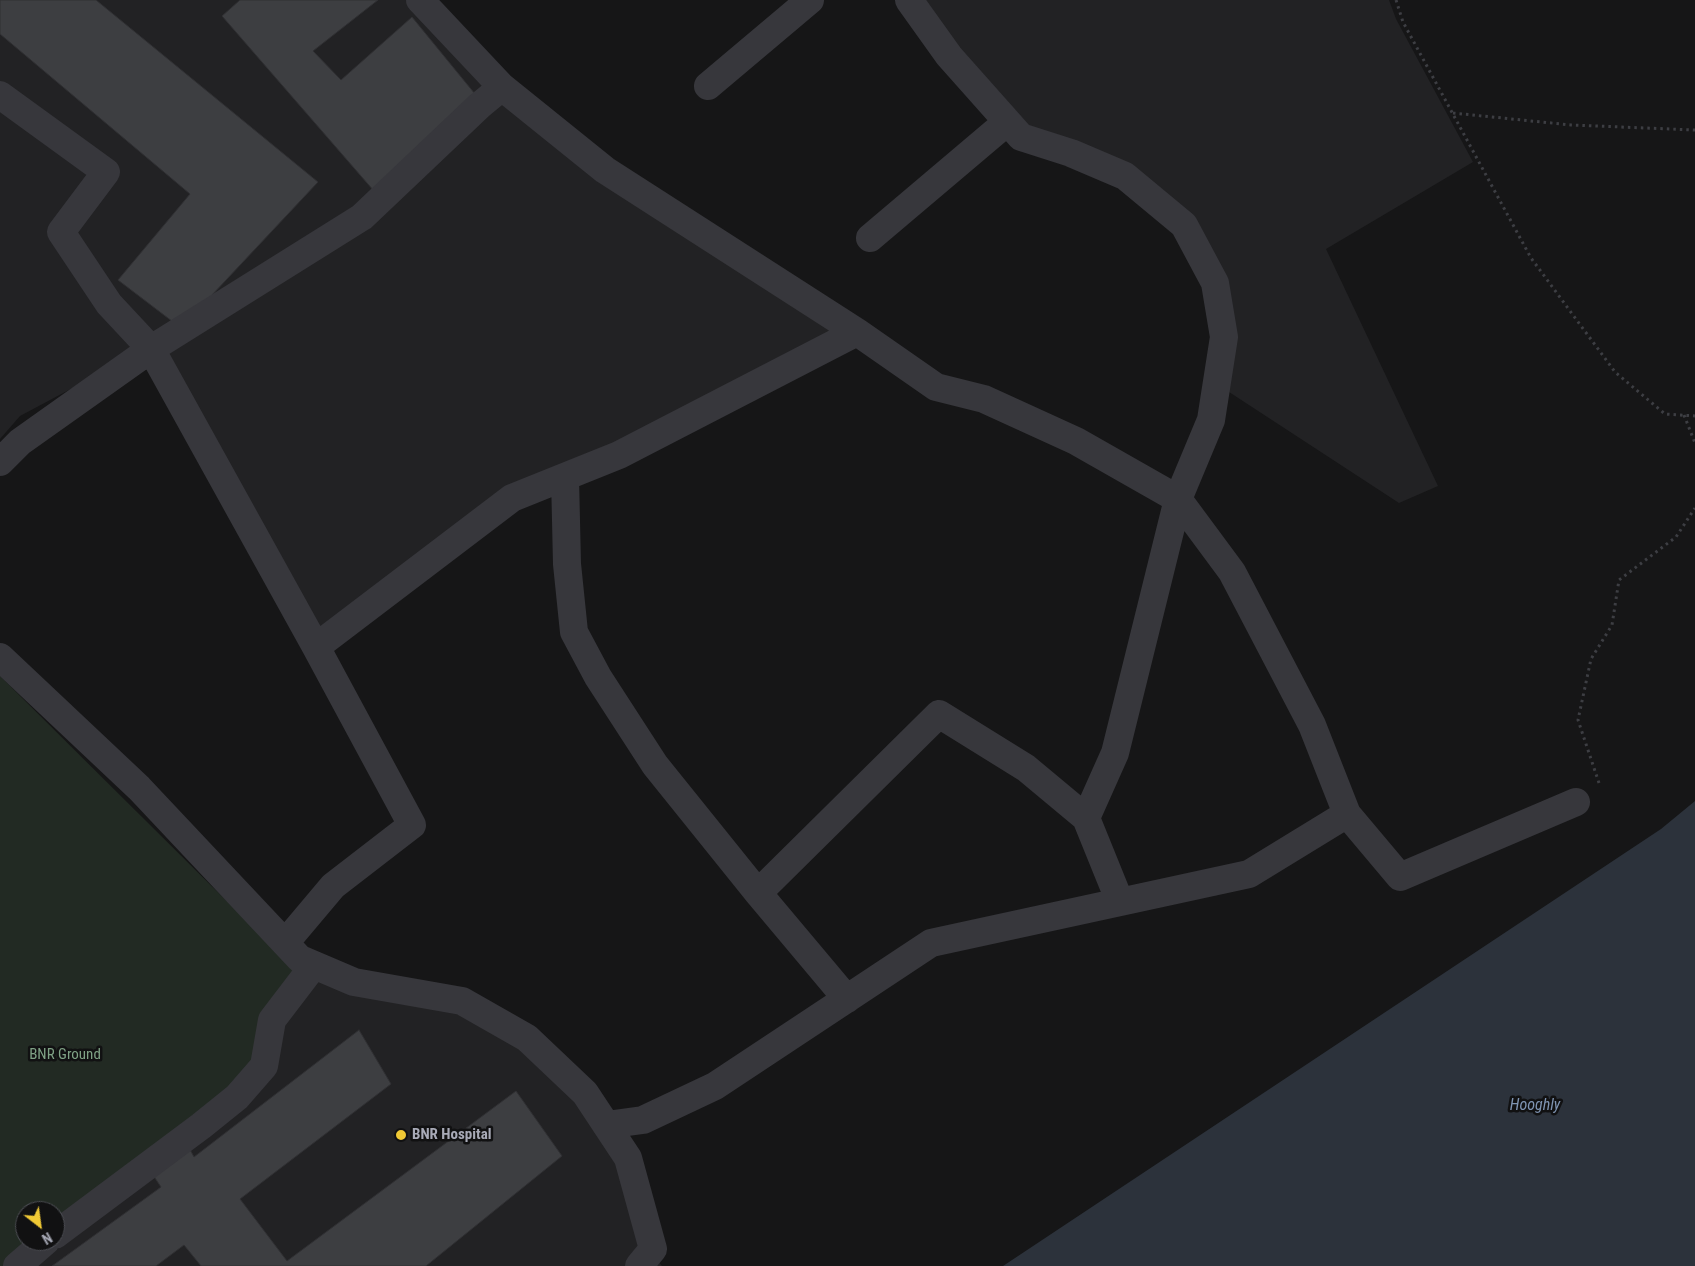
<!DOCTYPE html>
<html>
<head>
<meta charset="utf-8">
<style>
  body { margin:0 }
  #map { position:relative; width:1695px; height:1266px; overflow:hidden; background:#161617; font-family:"Roboto Condensed",sans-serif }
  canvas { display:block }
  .north { position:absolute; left:15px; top:1201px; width:50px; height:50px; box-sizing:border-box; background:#111112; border:1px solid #4d4e54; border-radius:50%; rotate:150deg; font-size:14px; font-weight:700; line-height:20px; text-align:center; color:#a8aab7 }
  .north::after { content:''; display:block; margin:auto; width:18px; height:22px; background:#f0c935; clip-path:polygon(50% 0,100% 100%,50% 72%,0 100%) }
</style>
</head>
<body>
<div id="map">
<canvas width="1695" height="1266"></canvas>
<div class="north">N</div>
</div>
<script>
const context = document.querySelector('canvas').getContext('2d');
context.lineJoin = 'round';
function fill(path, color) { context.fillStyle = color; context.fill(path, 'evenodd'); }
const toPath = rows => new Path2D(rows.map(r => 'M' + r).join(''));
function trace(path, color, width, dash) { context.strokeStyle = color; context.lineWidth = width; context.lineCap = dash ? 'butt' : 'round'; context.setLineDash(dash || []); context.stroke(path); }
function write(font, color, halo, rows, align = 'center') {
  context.font = font + ' "Roboto Condensed",sans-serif'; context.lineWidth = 5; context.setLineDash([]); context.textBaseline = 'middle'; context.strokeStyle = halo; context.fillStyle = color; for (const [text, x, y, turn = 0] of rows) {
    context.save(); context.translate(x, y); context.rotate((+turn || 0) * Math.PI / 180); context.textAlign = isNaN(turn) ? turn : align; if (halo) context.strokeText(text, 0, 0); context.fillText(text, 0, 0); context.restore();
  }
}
const built = toPath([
  [0,0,411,0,482,74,834,329,750,383,515,491,322,640,142,351,20,416,0,439],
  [920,0,1389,0,1396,19,1473,162,1326,249,1438,486,1399,503,1226,390,1186,219,1024,133],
  [316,976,459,1010,523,1046,581,1100,620,1163,645,1245,662,1266,37,1266,170,1156,279,1025]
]);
const green = toPath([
  [0,676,282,956,296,966,259,1064,55,1224,55,1211,25,1211,25,1241,4,1266,0,1266]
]);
const water = toPath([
  [1695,801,1695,1266,1003,1266,1661,829]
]);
const building = toPath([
  [0,0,96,0,318,182,181,328,118,280,190,194,0,34,0,0],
  [240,0,378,0,313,51,341,80,412,17,475,94,374,191,222,16,240,0],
  [359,1030,391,1084,240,1199,287,1261,516,1091,562,1156,426,1266,201,1266,184,1245,156,1266,52,1266,161,1187,153,1175,188,1146,194,1157,359,1030]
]);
const path = toPath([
  [1396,0,1403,22,1531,258,1615,372,1665,414,1695,416],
  [1453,113,1571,125,1695,130],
  [1684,415,1695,443],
  [1599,783,1578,720,1591,659,1612,625,1619,580,1676,537,1695,508]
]);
const minor = toPath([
  [420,0,502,87,605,170,857,332,936,387,984,399,1076,441,1178,499,1232,572,1312,725,1347,814,1400,877,1576,802],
  [909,0,949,56,1021,137,1071,153,1125,176,1184,225,1215,283,1224,337,1211,420,1178,499,1115,753,1086,818],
  [708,86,810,0],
  [0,95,106,172,61,232,109,304,151,349,20,442,0,462],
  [870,238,1007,122],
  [565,477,567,564,574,632,598,677,655,765,758,893,847,999],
  [316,647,512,498,619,455,857,332],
  [0,657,139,788,300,959,354,982,462,1001,527,1038,585,1093,628,1158,653,1249,639,1266],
  [758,893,939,714,1026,768,1086,818,1120,902],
  [285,943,333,886,412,825,316,647,151,349,362,217,479,106,502,87],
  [606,1125,643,1120,715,1086,931,943,1249,874,1347,814],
  [55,1235,201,1126,237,1097,264,1066,272,1020,314,965],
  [17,1266,46,1241]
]);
const markers = [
  [401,1135,6,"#f0c935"]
];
const parkNames = [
  ["BNR Ground",65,1055]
];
const poiNames = [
  ["BNR Hospital",412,1135]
];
const waterNames = [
  ["Hooghly",1535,1106]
];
fill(built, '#222224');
fill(green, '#222a23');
fill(water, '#2c323b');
fill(building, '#3d3e41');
trace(building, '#303033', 1);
trace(path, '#3d3e43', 3, [2.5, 4]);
trace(minor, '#37373c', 28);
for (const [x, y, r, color] of markers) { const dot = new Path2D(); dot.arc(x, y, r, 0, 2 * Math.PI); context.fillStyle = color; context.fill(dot); trace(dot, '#111112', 2); }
write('15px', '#7fa285', '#111112', parkNames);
write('bold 15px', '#a8aab7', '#111112', poiNames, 'left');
write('italic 16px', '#7f94b2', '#111112', waterNames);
</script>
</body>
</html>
